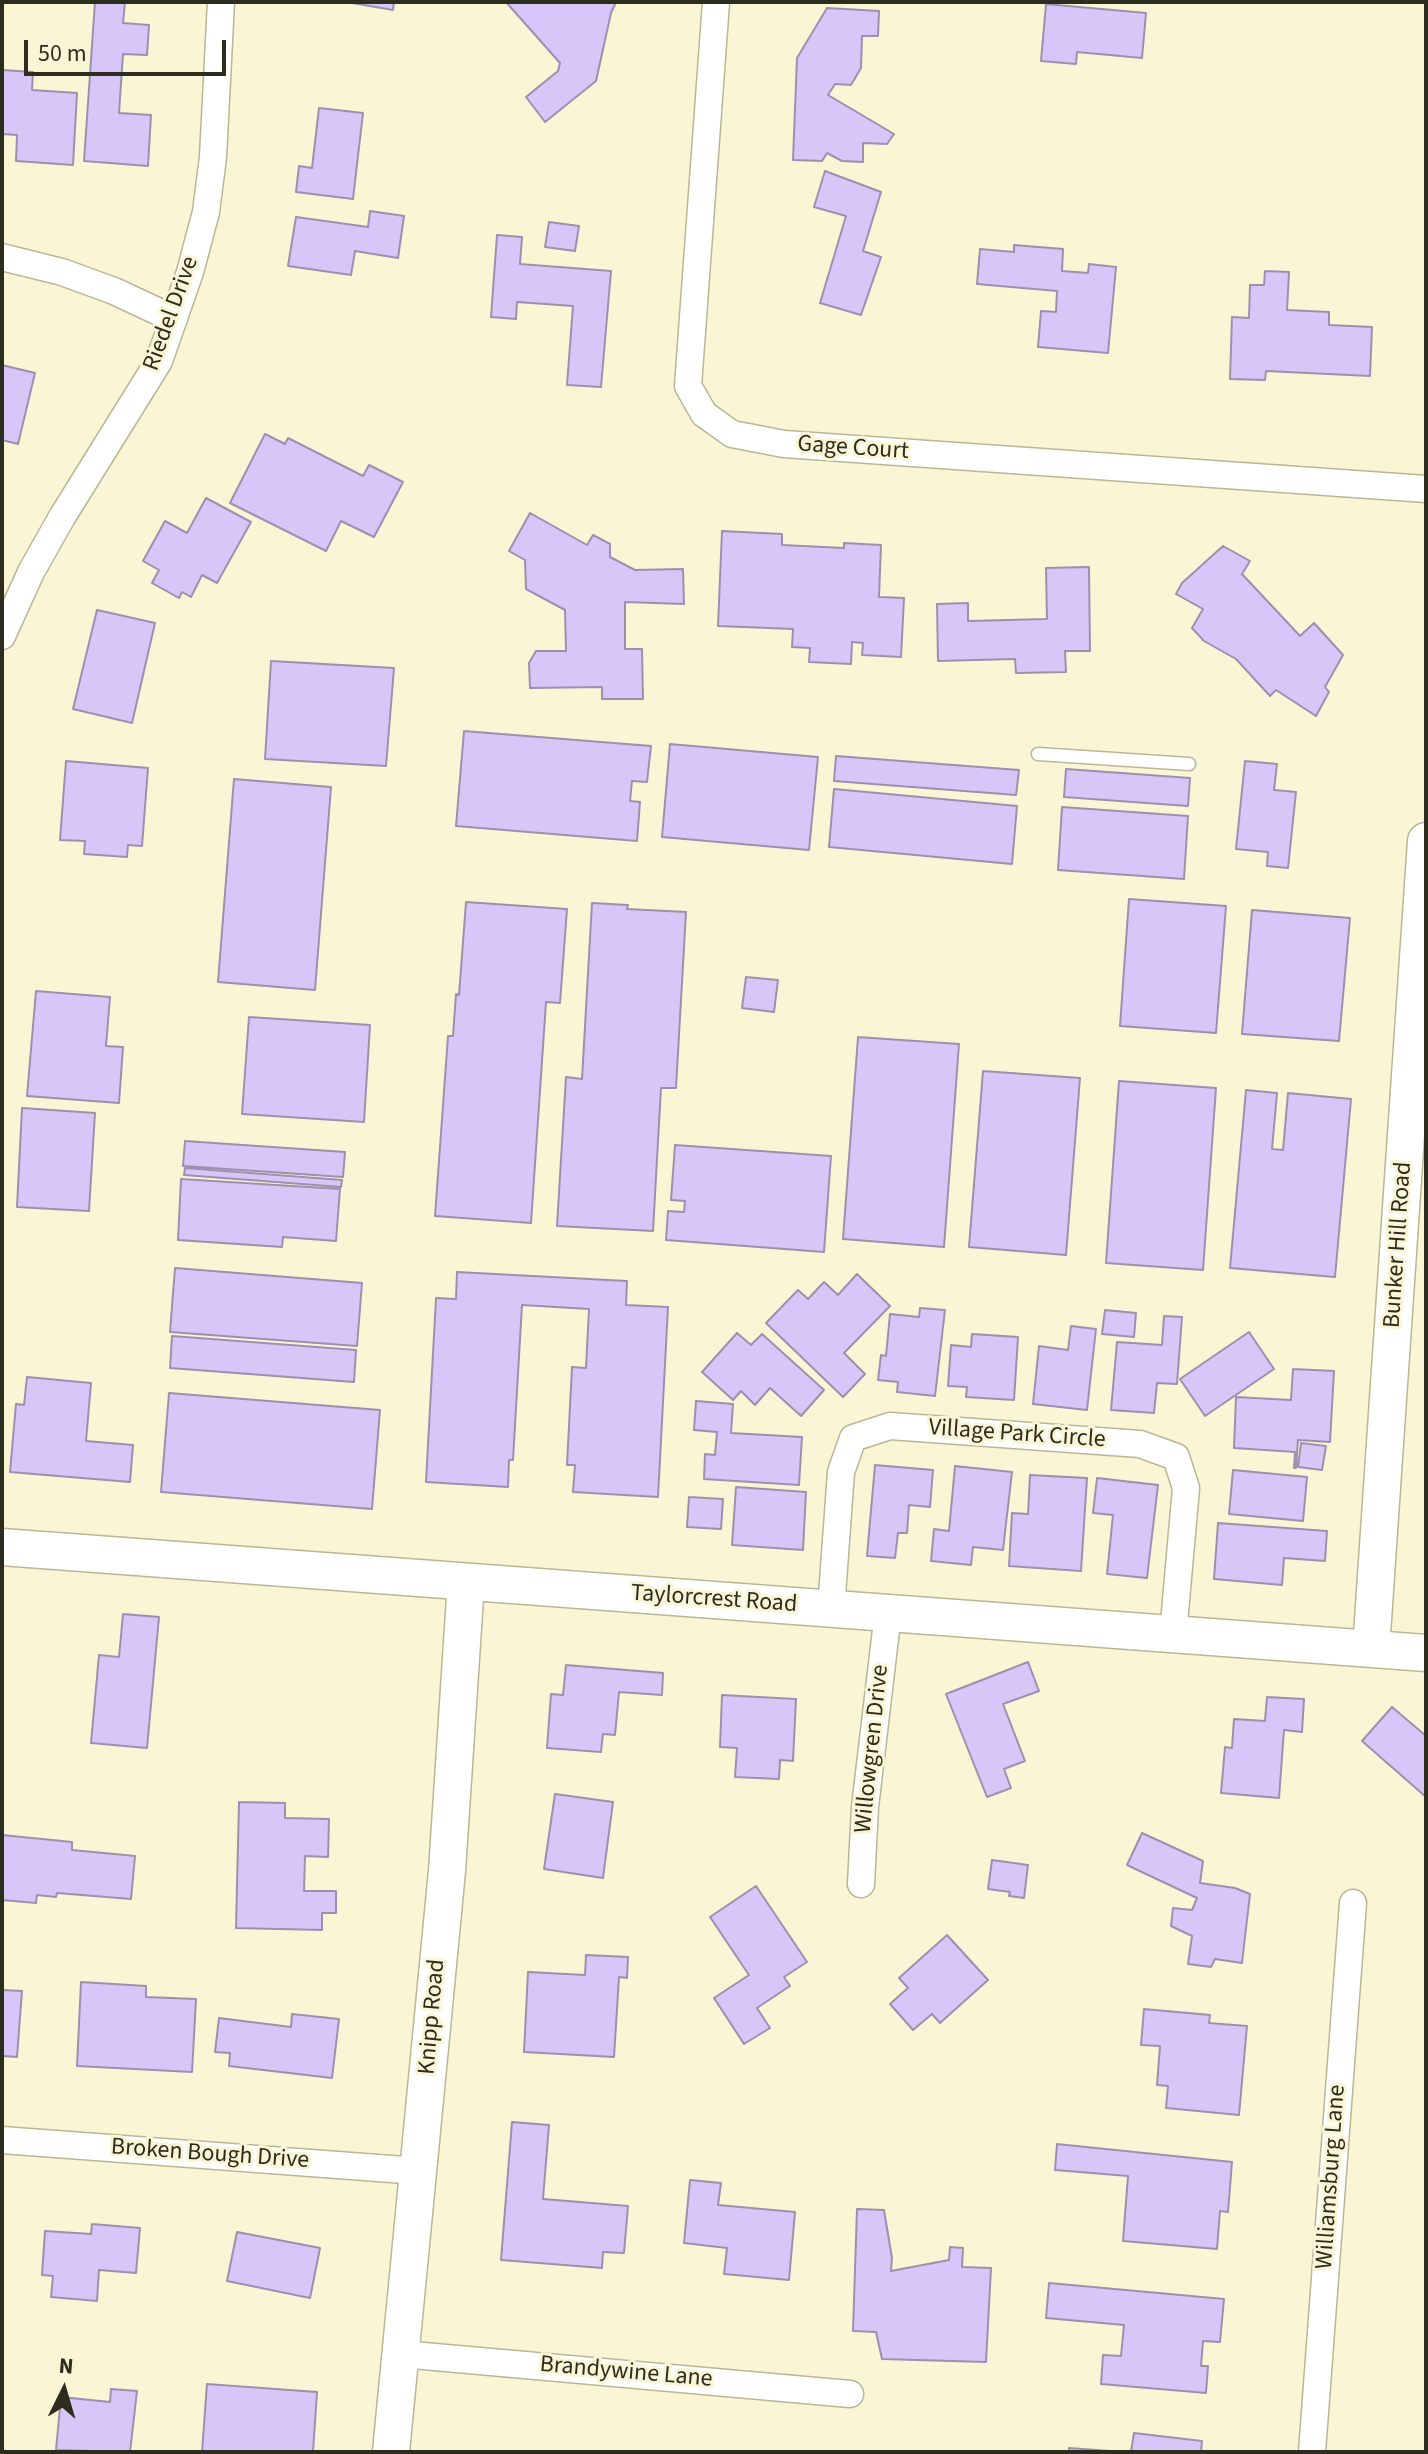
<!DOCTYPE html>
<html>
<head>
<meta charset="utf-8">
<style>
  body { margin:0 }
  #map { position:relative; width:1428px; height:2454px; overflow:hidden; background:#faf6d5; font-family:"Source Sans 3",sans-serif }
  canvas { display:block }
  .frame { position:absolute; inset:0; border:4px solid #2d2c1f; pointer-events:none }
  .north { position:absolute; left:24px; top:2350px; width:80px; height:80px; -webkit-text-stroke:6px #faf6d5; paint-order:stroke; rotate:5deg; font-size:22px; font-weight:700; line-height:32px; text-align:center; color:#2d2c1f }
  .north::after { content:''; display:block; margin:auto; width:28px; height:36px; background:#2d2c1f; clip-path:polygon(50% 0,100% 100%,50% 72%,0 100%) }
  .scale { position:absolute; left:24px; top:40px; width:202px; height:36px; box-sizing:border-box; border:4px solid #2d2c1f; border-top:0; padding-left:10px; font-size:24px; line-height:28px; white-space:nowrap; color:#2d2c1f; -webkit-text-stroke:6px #faf6d5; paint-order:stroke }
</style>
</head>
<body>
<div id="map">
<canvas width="1428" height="2454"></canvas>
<div class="frame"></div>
<div class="north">N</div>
<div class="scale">50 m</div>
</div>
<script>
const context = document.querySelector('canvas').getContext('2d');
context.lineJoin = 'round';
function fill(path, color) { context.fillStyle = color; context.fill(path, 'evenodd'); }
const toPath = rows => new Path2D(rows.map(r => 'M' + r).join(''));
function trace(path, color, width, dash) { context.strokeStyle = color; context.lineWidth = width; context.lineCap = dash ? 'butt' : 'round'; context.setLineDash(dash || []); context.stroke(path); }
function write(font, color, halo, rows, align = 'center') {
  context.font = font + ' "Source Sans 3",sans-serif'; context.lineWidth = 6; context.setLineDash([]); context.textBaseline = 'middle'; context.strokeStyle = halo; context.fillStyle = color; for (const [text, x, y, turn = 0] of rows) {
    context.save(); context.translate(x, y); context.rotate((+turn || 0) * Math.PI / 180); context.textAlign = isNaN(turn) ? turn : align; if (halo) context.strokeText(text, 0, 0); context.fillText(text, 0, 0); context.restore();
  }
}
const building = toPath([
  [95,2,125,2,123,23,149,25,147,55,123,54,119,113,151,115,148,166,84,161,95,2],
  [346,2,394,2,393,10,346,2],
  [506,2,616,2,611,13,596,81,545,122,526,97,558,71,560,63,506,2],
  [1046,4,1146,13,1142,58,1077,52,1076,64,1041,61,1046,4],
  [827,8,879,11,878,36,862,36,861,68,851,85,835,84,828,95,894,134,887,144,863,143,863,162,842,161,827,153,822,161,793,160,797,58,827,8],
  [2,70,33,72,32,90,77,93,73,165,16,161,17,135,2,134,2,70],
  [319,108,363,113,353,199,296,192,299,166,312,168,319,108],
  [825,171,881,192,863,251,881,257,861,315,820,303,846,216,814,207,825,171],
  [370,211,404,216,398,258,355,251,351,275,288,266,296,217,368,227,370,211],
  [549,222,579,226,575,251,545,247,549,222],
  [497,235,522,237,520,264,611,271,601,387,567,385,573,306,517,302,516,319,491,317,497,235],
  [1014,245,1063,249,1062,271,1088,273,1089,264,1116,267,1108,353,1038,347,1041,311,1056,312,1057,291,977,284,980,249,1014,252,1014,245],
  [1265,271,1289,272,1287,310,1329,312,1329,325,1372,327,1370,376,1266,371,1265,380,1230,379,1232,317,1249,318,1250,285,1264,285,1265,271],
  [2,365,35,373,18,444,2,440,2,365],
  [265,434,285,444,288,438,363,476,369,465,403,482,374,537,341,521,326,551,230,503,265,434],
  [206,498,251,522,217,583,202,575,191,597,182,592,179,598,152,583,159,570,143,561,165,521,187,533,206,498],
  [530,513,587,545,593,535,610,544,610,557,635,570,683,569,684,604,625,602,625,649,642,649,643,699,602,699,602,687,530,688,529,663,536,651,566,651,565,610,526,589,525,560,509,551,530,513],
  [722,531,782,534,782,545,844,548,844,543,881,545,879,597,904,598,901,657,862,655,863,643,852,642,851,664,809,662,810,648,792,647,793,629,718,626,722,531],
  [1223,546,1250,561,1242,574,1300,636,1314,623,1343,655,1325,687,1329,692,1316,716,1276,690,1270,696,1236,659,1204,641,1192,628,1203,609,1176,594,1182,583,1223,546],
  [1089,567,1090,651,1065,651,1066,672,1016,673,1015,659,938,661,937,604,968,603,968,621,1047,619,1046,568,1089,567],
  [97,610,155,623,132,723,73,709,97,610],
  [271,661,394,668,386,766,265,759,271,661],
  [464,731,651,746,647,782,632,781,630,801,640,802,637,841,456,826,464,731],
  [670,744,818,757,809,850,662,837,670,744],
  [836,756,1019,770,1016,795,834,781,836,756],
  [66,761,148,768,142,846,128,845,127,857,84,854,85,841,60,840,66,761],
  [1245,761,1277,764,1274,790,1296,792,1288,868,1267,866,1268,852,1236,849,1245,761],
  [1066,769,1190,778,1188,806,1064,797,1066,769],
  [234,779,331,787,315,990,218,982,234,779],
  [834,789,1017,806,1012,864,829,847,834,789],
  [1062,807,1188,816,1184,879,1058,870,1062,807],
  [1129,899,1226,906,1216,1033,1120,1026,1129,899],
  [466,902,567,909,560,1003,546,1002,531,1223,435,1216,448,1036,453,1036,456,994,459,995,466,902],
  [592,903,628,905,627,909,686,912,676,1088,661,1088,653,1231,557,1226,566,1077,582,1079,592,903],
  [1252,910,1350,918,1339,1041,1242,1034,1252,910],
  [746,977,778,980,774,1012,742,1008,746,977],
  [36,991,110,997,106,1046,123,1047,119,1103,27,1096,36,991],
  [249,1017,370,1025,364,1122,242,1114,249,1017],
  [858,1037,959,1044,944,1247,843,1239,858,1037],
  [983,1071,1080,1078,1066,1255,969,1247,983,1071],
  [1119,1081,1216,1088,1203,1270,1106,1263,1119,1081],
  [1246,1090,1277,1093,1272,1149,1283,1150,1288,1093,1351,1099,1335,1277,1230,1268,1246,1090],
  [22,1108,95,1113,89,1211,17,1207,22,1108],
  [185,1141,345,1152,343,1177,183,1166,185,1141],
  [675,1145,831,1156,824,1252,666,1240,668,1211,684,1212,685,1201,671,1200,675,1145],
  [185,1168,342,1180,341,1187,184,1175,185,1168],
  [181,1179,340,1189,336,1241,283,1237,282,1247,178,1240,181,1179],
  [175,1268,362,1283,357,1346,170,1332,175,1268],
  [457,1272,627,1281,626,1305,668,1307,658,1497,573,1492,575,1465,567,1465,572,1367,586,1368,589,1309,522,1305,513,1460,509,1460,508,1487,426,1482,436,1298,456,1299,457,1272],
  [857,1274,890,1306,844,1353,865,1374,843,1397,766,1323,798,1290,808,1299,824,1282,838,1295,857,1274],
  [920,1308,945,1310,935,1396,897,1392,898,1382,878,1380,881,1355,886,1356,890,1314,919,1317,920,1308],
  [1105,1310,1136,1313,1134,1337,1102,1334,1105,1310],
  [1164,1316,1182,1317,1177,1384,1157,1383,1154,1413,1111,1410,1117,1342,1162,1345,1164,1316],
  [1071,1326,1096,1329,1087,1410,1033,1404,1039,1346,1068,1350,1071,1326],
  [1249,1332,1274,1369,1205,1416,1180,1379,1249,1332],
  [737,1333,751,1345,762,1334,824,1390,801,1416,770,1388,755,1405,741,1391,733,1400,702,1372,737,1333],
  [972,1334,1018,1337,1014,1400,966,1397,967,1387,948,1386,951,1345,971,1347,972,1334],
  [172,1336,356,1350,354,1382,170,1368,172,1336],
  [1293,1369,1334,1371,1330,1442,1298,1440,1296,1468,1294,1468,1295,1452,1234,1448,1236,1397,1291,1400,1293,1369],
  [27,1377,91,1383,86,1441,133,1445,130,1482,10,1472,16,1404,24,1405,27,1377],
  [169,1393,380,1410,372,1509,161,1492,169,1393],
  [696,1401,733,1404,731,1433,802,1437,799,1485,704,1479,705,1454,715,1455,717,1432,694,1430,696,1401],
  [1301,1443,1326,1446,1322,1470,1298,1467,1301,1443],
  [875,1465,933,1470,930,1507,909,1505,907,1533,898,1533,895,1558,867,1556,875,1465],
  [955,1466,1012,1472,1003,1550,973,1547,971,1565,931,1561,934,1529,949,1531,955,1466],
  [1233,1470,1307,1477,1303,1521,1229,1514,1233,1470],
  [1030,1475,1087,1478,1081,1571,1009,1566,1012,1513,1028,1514,1030,1475],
  [1097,1478,1158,1485,1147,1578,1107,1574,1113,1515,1093,1513,1097,1478],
  [736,1487,806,1492,803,1550,732,1545,736,1487],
  [689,1497,723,1499,721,1529,687,1527,689,1497],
  [1218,1523,1327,1531,1325,1561,1284,1558,1282,1585,1214,1579,1218,1523],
  [123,1614,159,1617,147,1748,91,1743,99,1655,119,1657,123,1614],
  [1028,1662,1039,1691,1003,1704,1025,1761,1004,1769,1011,1788,987,1797,946,1694,1028,1662],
  [566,1665,663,1673,662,1695,619,1692,615,1735,603,1734,601,1752,547,1748,551,1694,563,1695,566,1665],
  [722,1695,796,1699,793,1761,780,1760,779,1779,735,1777,737,1748,720,1747,722,1695],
  [1267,1697,1304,1699,1302,1732,1284,1730,1279,1798,1221,1793,1225,1747,1232,1748,1234,1719,1265,1721,1267,1697],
  [1392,1707,1426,1736,1426,1797,1362,1741,1392,1707],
  [555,1794,613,1802,603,1878,544,1869,555,1794],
  [239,1802,285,1803,285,1818,329,1819,328,1857,305,1856,304,1891,336,1891,336,1913,322,1913,322,1930,236,1928,239,1802],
  [1142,1833,1203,1861,1200,1883,1235,1888,1250,1894,1242,1963,1215,1959,1211,1967,1188,1964,1192,1936,1171,1926,1173,1908,1192,1910,1197,1898,1127,1865,1142,1833],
  [2,1835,72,1842,72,1850,135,1856,131,1899,57,1893,56,1897,37,1895,36,1903,2,1900,2,1835],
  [992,1860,1028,1865,1024,1898,1009,1896,1010,1892,988,1889,992,1860],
  [756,1886,807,1962,784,1977,790,1986,757,2008,770,2028,744,2044,714,1998,749,1975,710,1917,756,1886],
  [947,1935,988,1980,940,2023,932,2014,913,2030,890,2004,908,1988,899,1978,947,1935],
  [586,1955,628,1957,627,1978,619,1977,614,2057,524,2052,528,1972,585,1975,586,1955],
  [81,1982,146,1986,146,1997,196,1999,192,2072,77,2066,81,1982],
  [2,1990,22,1991,17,2057,2,2056,2,1990],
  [1144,2009,1210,2015,1209,2023,1247,2026,1239,2115,1166,2108,1168,2086,1157,2085,1160,2046,1141,2045,1144,2009],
  [292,2014,339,2019,332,2078,229,2066,230,2053,215,2052,219,2018,291,2027,292,2014],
  [512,2122,549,2125,543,2199,628,2206,624,2253,603,2252,602,2268,501,2260,512,2122],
  [1057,2144,1232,2162,1228,2212,1220,2211,1217,2249,1123,2241,1128,2176,1055,2170,1057,2144],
  [690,2180,721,2183,718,2205,795,2212,789,2280,724,2274,727,2248,684,2243,690,2180],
  [857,2209,884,2210,892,2258,891,2271,949,2260,950,2247,963,2248,962,2267,991,2268,986,2362,882,2359,876,2332,853,2331,857,2209],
  [92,2224,140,2228,136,2273,99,2270,97,2301,51,2297,53,2276,42,2275,45,2231,91,2234,92,2224],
  [237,2232,320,2248,310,2298,227,2281,237,2232],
  [1049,2283,1224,2299,1220,2342,1203,2341,1201,2366,1208,2366,1206,2393,1101,2384,1103,2355,1121,2356,1124,2325,1046,2318,1049,2283],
  [207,2384,317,2392,313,2452,202,2452,207,2384],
  [111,2389,137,2391,130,2452,56,2450,61,2397,110,2402,111,2389],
  [1134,2433,1202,2441,1201,2452,1131,2452,1134,2433],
  [1069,2448,1124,2452,1069,2452,1069,2448]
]);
const lane = toPath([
  [1038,754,1189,764]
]);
const street = toPath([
  [716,2,688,386,704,414,732,434,784,444,1426,489],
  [2,257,62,272,114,291,174,319],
  [2,636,31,572,62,517,159,361,190,272,206,212,213,157,221,2],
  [831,1609,841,1472,853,1438,890,1426,1140,1444,1176,1457,1186,1488,1173,1634],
  [861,1884,865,1807,888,1613],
  [2,2140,418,2171],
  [401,2354,850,2394],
  [1312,2452,1353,1903]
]);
const secondary = toPath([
  [2,1547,1426,1653],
  [1371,1649,1426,841],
  [391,2452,447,1871,466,1582]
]);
const streetNames = [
  ["Riedel Drive",172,314,-70],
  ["Gage Court",853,449,4],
  ["Bunker Hill Road",1399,1245,-86],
  ["Village Park Circle",1017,1435,4],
  ["Taylorcrest Road",714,1600,4],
  ["Willowgren Drive",873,1749,-84],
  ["Knipp Road",433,2017,-85],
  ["Broken Bough Drive",210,2155,4],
  ["Williamsburg Lane",1332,2177,-86],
  ["Brandywine Lane",626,2373,5]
];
fill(building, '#d9c6f8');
trace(building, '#9b91ae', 2);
trace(lane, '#bab696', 15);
trace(street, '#bab696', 29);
trace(secondary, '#bab696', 39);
trace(lane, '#fff', 12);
trace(street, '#fff', 26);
trace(secondary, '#fff', 36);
write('24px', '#2d2c1f', '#faf6d5', streetNames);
</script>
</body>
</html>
